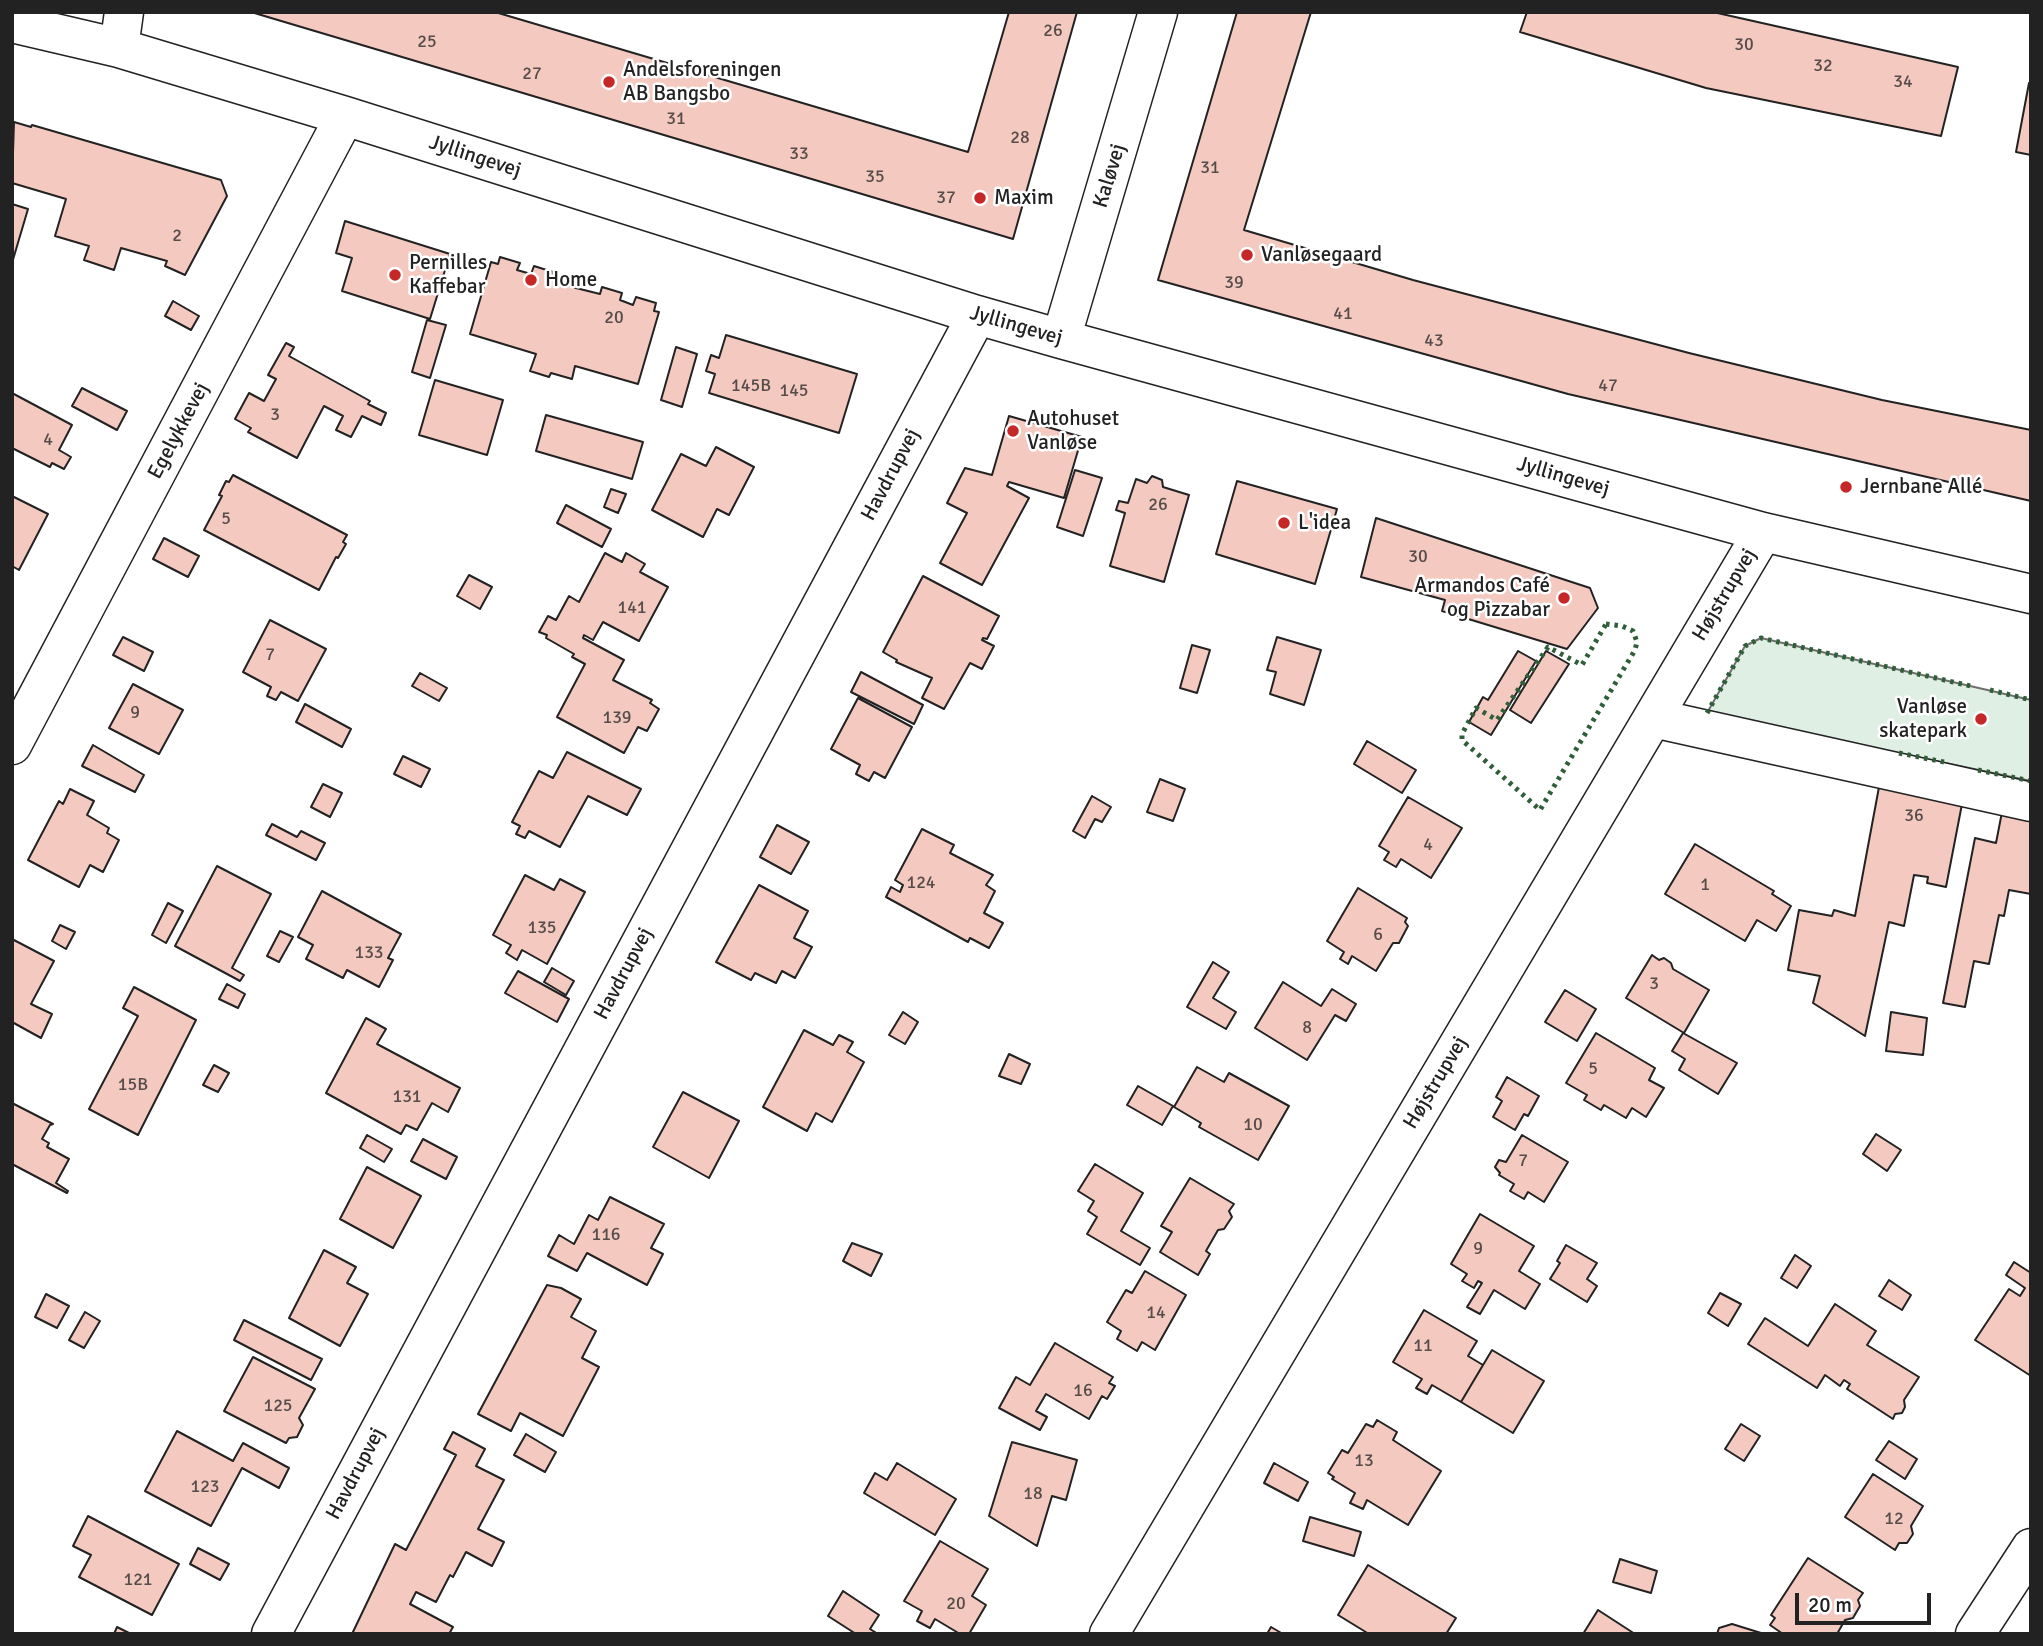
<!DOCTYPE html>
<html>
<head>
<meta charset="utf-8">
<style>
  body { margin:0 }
  #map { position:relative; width:2043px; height:1646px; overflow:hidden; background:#fff; font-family:Signika,sans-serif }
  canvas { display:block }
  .frame { position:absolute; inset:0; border:14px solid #222; pointer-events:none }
  .scale { position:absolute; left:1795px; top:1593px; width:136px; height:32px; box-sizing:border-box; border:4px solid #222; border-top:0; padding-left:9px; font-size:21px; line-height:24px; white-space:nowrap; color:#222; -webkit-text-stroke:5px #fff; paint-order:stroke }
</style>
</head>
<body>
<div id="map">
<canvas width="2043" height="1646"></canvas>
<div class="frame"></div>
<div class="scale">20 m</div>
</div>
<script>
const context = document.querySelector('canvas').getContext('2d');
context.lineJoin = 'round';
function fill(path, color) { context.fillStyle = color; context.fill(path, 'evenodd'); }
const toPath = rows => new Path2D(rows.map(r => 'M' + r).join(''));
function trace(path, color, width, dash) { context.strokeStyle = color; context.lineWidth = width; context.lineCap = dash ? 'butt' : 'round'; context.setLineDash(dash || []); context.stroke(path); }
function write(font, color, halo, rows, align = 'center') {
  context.font = font + ' Signika,sans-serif'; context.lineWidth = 5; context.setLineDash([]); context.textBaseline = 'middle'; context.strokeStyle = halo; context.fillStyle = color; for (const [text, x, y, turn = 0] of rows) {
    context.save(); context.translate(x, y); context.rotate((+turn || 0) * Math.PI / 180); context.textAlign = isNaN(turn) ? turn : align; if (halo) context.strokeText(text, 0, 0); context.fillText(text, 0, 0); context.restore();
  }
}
const green = toPath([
  [1761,638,2031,700,2031,781,1707,713,1745,646,1761,638]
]);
const building = toPath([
  [251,12,495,12,968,152,1009,12,1077,12,1013,239,251,12],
  [1237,12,1311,12,1244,230,1413,280,1689,353,1882,400,2031,430,2031,501,1568,394,1158,280,1237,12],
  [1527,12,1713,12,1958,67,1941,136,1706,88,1520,32,1527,12],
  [2029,83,2031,83,2031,155,2016,152,2029,83],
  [14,122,31,127,32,125,221,180,227,196,185,275,165,266,167,261,121,248,114,270,84,260,89,246,55,236,66,199,12,183,14,122],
  [12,204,28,209,12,263,12,204],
  [345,221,450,254,430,319,342,291,352,258,336,253,345,221],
  [500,257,520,263,517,270,531,274,534,266,553,272,551,280,576,288,600,294,602,287,622,293,620,300,633,305,636,297,656,303,654,311,659,312,638,384,575,366,572,379,551,373,549,377,530,371,536,354,470,334,491,262,498,264,500,257],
  [173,301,199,316,191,330,165,316,173,301],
  [427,320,446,325,430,378,412,372,427,320],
  [726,335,857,374,839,433,709,393,715,374,706,371,711,355,719,358,726,335],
  [286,343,294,347,289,356,370,401,368,404,386,413,381,425,362,416,351,437,336,430,343,416,324,406,297,458,248,432,251,428,235,419,249,393,264,401,276,379,268,375,286,343],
  [676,347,697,354,682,407,661,400,676,347],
  [435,380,503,400,487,455,419,435,435,380],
  [82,388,127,411,117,430,72,406,82,388],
  [12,393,72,425,59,450,71,457,64,469,52,463,50,467,12,448,12,393],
  [546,415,643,442,632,479,536,451,546,415],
  [1009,416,1082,437,1064,498,1009,482,1007,486,1029,498,982,585,940,563,967,513,947,503,965,468,992,475,1009,416],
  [716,447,754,467,729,515,717,509,703,537,652,510,681,454,706,466,716,447],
  [1075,470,1102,478,1083,536,1057,527,1075,470],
  [233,475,347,535,343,542,346,544,338,558,336,557,319,590,204,530,222,496,219,495,226,481,229,482,233,475],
  [1152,476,1162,480,1163,487,1189,495,1164,582,1110,566,1125,513,1116,510,1119,501,1128,503,1136,479,1147,483,1152,476],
  [1237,481,1337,509,1315,584,1216,554,1237,481],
  [611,489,626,494,618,513,604,507,611,489],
  [12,496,48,514,19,570,12,566,12,496],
  [566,505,611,529,602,547,557,523,566,505],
  [1376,518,1590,588,1598,608,1567,649,1442,611,1445,600,1361,577,1376,518],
  [164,538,199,556,188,577,153,559,164,538],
  [605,553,622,562,626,553,645,564,640,572,668,587,639,641,603,622,593,640,584,635,583,638,624,660,613,680,652,700,650,703,659,709,647,731,638,727,624,753,557,717,585,664,572,657,574,654,546,638,547,635,539,632,548,616,556,620,569,596,579,602,605,553],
  [469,575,492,587,480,609,457,596,469,575],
  [923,576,999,616,987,639,983,638,982,640,994,646,982,669,970,663,944,709,922,698,932,678,896,662,897,660,883,652,923,576],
  [270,620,326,649,298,701,281,692,276,700,267,696,271,687,243,672,270,620],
  [123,637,153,652,144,671,113,655,123,637],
  [1277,637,1321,650,1304,705,1270,694,1276,672,1267,670,1277,637],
  [1192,645,1210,650,1197,693,1180,688,1192,645],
  [1518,651,1536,661,1491,735,1469,722,1483,697,1488,700,1518,651],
  [1546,651,1569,664,1531,723,1510,710,1546,651],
  [861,672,923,705,914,724,851,692,861,672],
  [420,673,447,688,439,701,412,686,420,673],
  [133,684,183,710,159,754,109,728,133,684],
  [858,698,912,727,885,778,874,772,869,781,856,774,860,765,831,749,858,698],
  [305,704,351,729,342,747,296,722,305,704],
  [1367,741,1416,770,1402,793,1354,764,1367,741],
  [93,745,144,775,135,792,82,766,93,745],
  [567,752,641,789,627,815,588,796,560,847,529,831,525,838,516,834,520,826,512,822,539,771,553,778,567,752],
  [403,756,430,769,421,787,394,774,403,756],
  [1160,779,1185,789,1173,821,1147,812,1160,779],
  [323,784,342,793,330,817,311,807,323,784],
  [1879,787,1962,804,1946,887,1927,883,1928,877,1914,875,1904,926,1889,922,1865,1036,1813,1003,1820,976,1788,970,1799,910,1832,916,1834,910,1855,916,1879,787],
  [70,789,94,801,87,815,109,828,107,833,119,840,103,872,90,865,79,887,28,860,59,801,63,804,70,789],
  [1092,796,1111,807,1102,822,1095,819,1085,838,1073,831,1092,796],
  [1408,797,1462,828,1431,878,1401,859,1396,867,1384,860,1389,852,1379,846,1408,797],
  [2002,812,2031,818,2031,894,2009,890,2004,916,1999,915,1989,964,1974,961,1965,1007,1943,1003,1975,838,1996,843,2002,812],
  [272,824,297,837,301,831,325,843,316,860,266,835,272,824],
  [777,825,809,842,791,874,760,857,777,825],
  [922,829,954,845,950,853,993,875,986,885,995,891,984,913,1003,923,989,948,970,938,968,942,886,897,891,887,900,892,903,885,895,880,922,829],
  [1695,844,1774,891,1772,894,1791,906,1776,931,1757,920,1745,941,1665,894,1695,844],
  [217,866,271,894,232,968,244,975,240,981,175,946,217,866],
  [525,875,554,890,560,879,585,892,547,964,522,950,517,960,506,953,511,945,493,935,525,875],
  [759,885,808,911,794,938,812,947,795,978,782,971,776,983,755,973,751,980,716,962,759,885],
  [1358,888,1407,918,1405,922,1408,926,1399,943,1393,943,1376,971,1352,956,1348,964,1340,959,1344,952,1327,941,1358,888],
  [322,891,401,934,388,958,393,960,379,987,347,970,343,978,306,959,313,945,298,937,322,891],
  [168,903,183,911,166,943,152,935,168,903],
  [60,925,75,932,66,949,52,941,60,925],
  [280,931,293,937,279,962,267,956,280,931],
  [12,939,54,961,31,1004,52,1014,41,1038,12,1022,12,939],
  [1652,955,1659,960,1664,958,1671,963,1673,969,1709,990,1684,1033,1626,998,1652,955],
  [1213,962,1229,972,1213,998,1236,1012,1226,1029,1187,1007,1213,962],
  [552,968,574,981,566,995,544,982,552,968],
  [518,971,569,999,557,1022,505,993,518,971],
  [1283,982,1321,1006,1332,989,1356,1004,1346,1021,1335,1015,1307,1060,1255,1028,1283,982],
  [227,984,245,994,238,1008,219,999,227,984],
  [134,987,196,1020,138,1135,89,1109,138,1016,123,1008,134,987],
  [1565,990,1596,1009,1577,1041,1545,1022,1565,990],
  [903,1012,918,1022,905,1044,889,1035,903,1012],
  [1891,1012,1927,1018,1923,1055,1886,1051,1891,1012],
  [366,1018,386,1029,377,1044,460,1088,448,1112,432,1103,417,1130,406,1125,401,1134,326,1093,366,1018],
  [804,1030,833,1045,839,1035,853,1042,847,1052,864,1062,832,1122,816,1113,807,1131,763,1107,804,1030],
  [1596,1033,1655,1068,1649,1080,1664,1088,1646,1117,1632,1108,1626,1118,1604,1105,1601,1110,1584,1100,1587,1095,1566,1083,1596,1033],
  [1683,1033,1737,1063,1718,1094,1679,1070,1685,1059,1672,1051,1683,1033],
  [1009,1054,1030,1064,1021,1084,999,1076,1009,1054],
  [214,1065,229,1073,218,1092,203,1085,214,1065],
  [1197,1067,1224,1082,1229,1073,1289,1106,1258,1160,1199,1127,1201,1123,1174,1107,1197,1067],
  [1507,1077,1539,1096,1528,1116,1524,1114,1515,1130,1493,1117,1502,1101,1496,1097,1507,1077],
  [1138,1086,1173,1106,1162,1125,1127,1105,1138,1086],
  [683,1092,739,1121,709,1178,653,1147,683,1092],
  [12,1103,53,1124,50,1125,42,1139,49,1143,47,1147,69,1159,56,1183,68,1191,67,1193,12,1164,12,1103],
  [1876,1134,1901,1150,1887,1171,1863,1154,1876,1134],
  [367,1135,392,1149,384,1162,360,1148,367,1135],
  [1522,1135,1568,1162,1544,1202,1528,1192,1524,1199,1510,1191,1514,1184,1499,1175,1500,1173,1495,1167,1499,1160,1506,1162,1522,1135],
  [423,1139,457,1157,446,1179,411,1161,423,1139],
  [1095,1164,1143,1193,1121,1231,1150,1248,1140,1265,1087,1234,1097,1217,1088,1211,1094,1201,1078,1191,1095,1164],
  [367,1167,421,1196,393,1248,340,1219,367,1167],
  [1190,1178,1234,1204,1229,1211,1232,1217,1224,1229,1218,1230,1206,1251,1210,1254,1198,1275,1160,1252,1172,1232,1161,1226,1190,1178],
  [610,1197,664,1224,651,1248,663,1254,647,1285,587,1253,577,1271,548,1256,559,1235,574,1244,589,1215,598,1220,610,1197],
  [1480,1214,1534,1246,1519,1271,1540,1284,1525,1309,1494,1290,1480,1314,1467,1307,1482,1283,1478,1281,1474,1288,1462,1281,1467,1274,1451,1264,1480,1214],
  [852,1243,882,1254,871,1276,843,1261,852,1243],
  [1566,1245,1597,1263,1587,1279,1597,1286,1587,1302,1550,1279,1560,1263,1557,1261,1566,1245],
  [324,1250,356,1267,347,1283,368,1294,340,1346,289,1318,324,1250],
  [1795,1255,1811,1266,1797,1288,1781,1278,1795,1255],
  [2014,1262,2031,1273,2031,1376,1975,1340,2009,1289,2020,1296,2025,1288,2006,1275,2014,1262],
  [1145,1271,1186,1295,1155,1350,1142,1342,1137,1351,1117,1339,1121,1331,1107,1322,1126,1290,1132,1293,1145,1271],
  [1889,1280,1911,1295,1902,1310,1879,1296,1889,1280],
  [547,1285,561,1288,581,1299,571,1317,596,1331,582,1358,599,1367,563,1436,520,1413,511,1431,478,1414,547,1285],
  [1720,1293,1741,1304,1728,1326,1708,1313,1720,1293],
  [46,1294,69,1306,57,1328,35,1317,46,1294],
  [1835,1304,1876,1331,1867,1345,1919,1377,1904,1400,1905,1407,1902,1413,1895,1414,1893,1419,1847,1389,1850,1384,1844,1380,1840,1386,1825,1375,1817,1388,1748,1344,1765,1318,1808,1346,1835,1304],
  [1424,1310,1477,1341,1468,1356,1483,1365,1461,1402,1432,1385,1427,1394,1416,1388,1422,1379,1393,1362,1424,1310],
  [85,1312,100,1321,84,1348,69,1340,85,1312],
  [244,1320,322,1359,311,1380,234,1340,244,1320],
  [1055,1343,1113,1377,1109,1383,1115,1386,1107,1399,1102,1396,1089,1419,1046,1394,1036,1411,1047,1417,1040,1430,999,1408,1016,1377,1030,1385,1055,1343],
  [1492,1350,1544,1381,1513,1433,1461,1402,1492,1350],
  [253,1357,315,1389,299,1418,303,1425,297,1437,289,1438,286,1443,224,1411,253,1357],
  [1377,1420,1397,1432,1393,1440,1441,1471,1408,1525,1367,1500,1363,1509,1350,1503,1355,1493,1332,1479,1334,1477,1328,1473,1342,1450,1348,1453,1366,1424,1373,1427,1377,1420],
  [1741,1424,1760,1436,1744,1461,1725,1449,1741,1424],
  [177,1431,233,1461,243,1443,289,1468,279,1488,242,1468,211,1526,145,1491,177,1431],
  [453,1432,485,1449,476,1466,504,1480,478,1529,504,1542,492,1566,466,1552,453,1577,450,1575,436,1602,416,1592,410,1604,453,1627,449,1634,352,1634,395,1544,406,1550,456,1455,444,1449,453,1432],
  [526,1434,556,1452,545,1472,514,1455,526,1434],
  [1889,1441,1917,1459,1905,1479,1876,1460,1889,1441],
  [1012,1442,1077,1460,1066,1500,1052,1496,1037,1546,989,1516,1012,1442],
  [897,1463,956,1499,935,1535,864,1493,875,1473,887,1480,897,1463],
  [1274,1463,1308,1482,1298,1501,1264,1483,1274,1463],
  [1873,1474,1923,1506,1911,1526,1913,1534,1907,1543,1899,1543,1895,1550,1845,1517,1873,1474],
  [88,1516,179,1564,152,1615,79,1577,91,1555,73,1546,88,1516],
  [1310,1517,1361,1532,1354,1556,1303,1541,1310,1517],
  [940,1541,988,1569,972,1596,986,1605,969,1634,960,1634,935,1619,930,1628,917,1621,922,1611,904,1601,940,1541],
  [198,1548,229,1564,220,1580,190,1564,198,1548],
  [1808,1558,1863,1593,1858,1600,1860,1606,1853,1618,1845,1620,1837,1634,1783,1634,1770,1625,1775,1618,1771,1615,1808,1558],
  [1620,1559,1657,1571,1651,1593,1613,1582,1620,1559],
  [1368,1565,1456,1618,1446,1634,1369,1634,1338,1615,1368,1565],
  [843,1591,879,1615,870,1629,878,1634,856,1634,828,1616,843,1591],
  [1598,1610,1635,1634,1583,1634,1598,1610],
  [1732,1624,1761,1633,1762,1634,1717,1634,1719,1628,1732,1624],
  [117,1627,131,1634,114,1634,117,1627],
  [1271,1627,1283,1634,1267,1634,1271,1627]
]);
const minor = toPath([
  [12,23,119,48,345,116,977,315,1061,339,1763,532,2031,594],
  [119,48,124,12],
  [1061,339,1158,12],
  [1653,718,2031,802],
  [12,745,345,116],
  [271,1634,977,315],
  [1109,1634,1763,532],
  [1975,1634,2031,1548]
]);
const hedge = toPath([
  [1606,624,1622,626,1633,631,1637,642,1635,650,1540,810,1462,740,1462,734,1476,708,1497,720,1548,647,1582,665,1606,624],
  [1990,690,2031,700],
  [1707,713,1745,646,1761,638,1975,687],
  [1899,753,1944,762],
  [1978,770,2031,781]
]);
const markers = [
  [609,82,7,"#c62828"],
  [980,198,7,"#c62828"],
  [1247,255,7,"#c62828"],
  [395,275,7,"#c62828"],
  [531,280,7,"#c62828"],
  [1013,431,7,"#c62828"],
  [1846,487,7,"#c62828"],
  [1284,523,7,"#c62828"],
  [1564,598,7,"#c62828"],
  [1981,719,7,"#c62828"]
];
const numberNames = [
  ["26",1053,31],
  ["25",427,42],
  ["30",1744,45],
  ["32",1823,66],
  ["27",532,74],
  ["34",1903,82],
  ["31",676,119],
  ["28",1020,138],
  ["33",799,154],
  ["31",1210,168],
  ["35",875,177],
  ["37",946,198],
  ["2",177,236],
  ["39",1234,283],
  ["41",1343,314],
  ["20",614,318],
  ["43",1434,341],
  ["145B",751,386],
  ["47",1608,386],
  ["145",794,391],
  ["3",275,415],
  ["4",48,440],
  ["26",1158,505],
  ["5",226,519],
  ["30",1418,557],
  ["141",632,608],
  ["7",270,655],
  ["9",135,713],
  ["139",617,718],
  ["36",1914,816],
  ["4",1428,845],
  ["124",921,883],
  ["1",1705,885],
  ["135",542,928],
  ["6",1378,935],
  ["133",369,953],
  ["3",1654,984],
  ["8",1307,1028],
  ["5",1593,1069],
  ["15B",133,1085],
  ["131",407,1097],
  ["10",1253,1125],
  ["7",1523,1161],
  ["116",606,1235],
  ["9",1478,1249],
  ["14",1156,1313],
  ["11",1423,1346],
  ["16",1083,1391],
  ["125",278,1406],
  ["13",1364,1461],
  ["123",205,1487],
  ["18",1033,1494],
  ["12",1894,1519],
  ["121",138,1580],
  ["20",956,1604]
];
const poiNames = [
  ["Andelsforeningen",623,70],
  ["AB Bangsbo",623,94],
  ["Maxim",994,198],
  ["Vanløsegaard",1261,255],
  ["Pernilles",409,263],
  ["Kaffebar",409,287],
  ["Home",545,280],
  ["Autohuset",1027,419],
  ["Vanløse",1027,443],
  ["Jernbane Allé",1860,487],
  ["L'idea",1298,523],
  ["Armandos Café",1550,586,"right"],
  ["og Pizzabar",1550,610,"right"],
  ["Vanløse",1967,707,"right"],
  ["skatepark",1967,731,"right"]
];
const streetNames = [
  ["Jyllingevej",475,157,18],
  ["Kaløvej",1110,176,-73],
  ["Jyllingevej",1016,326,16],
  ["Egelykkevej",179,431,-62],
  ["Havdrupvej",891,475,-62],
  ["Jyllingevej",1563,477,16],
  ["Højstrupvej",1725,595,-59],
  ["Havdrupvej",624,974,-62],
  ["Højstrupvej",1436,1083,-59],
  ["Havdrupvej",356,1474,-62]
];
fill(green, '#e0efe3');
trace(green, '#6f6f6f', 2);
fill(building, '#f3c9c0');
trace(building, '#222', 2);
trace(minor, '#222', 41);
trace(minor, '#fff', 38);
trace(hedge, '#2f5e38', 5, [3.5, 5]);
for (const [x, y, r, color] of markers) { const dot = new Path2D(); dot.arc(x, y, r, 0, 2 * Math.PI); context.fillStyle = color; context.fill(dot); trace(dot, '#fff', 2.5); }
write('18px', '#564c4a', null, numberNames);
write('21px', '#222', '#fff', poiNames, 'left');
write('21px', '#222', '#fff', streetNames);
</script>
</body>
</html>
